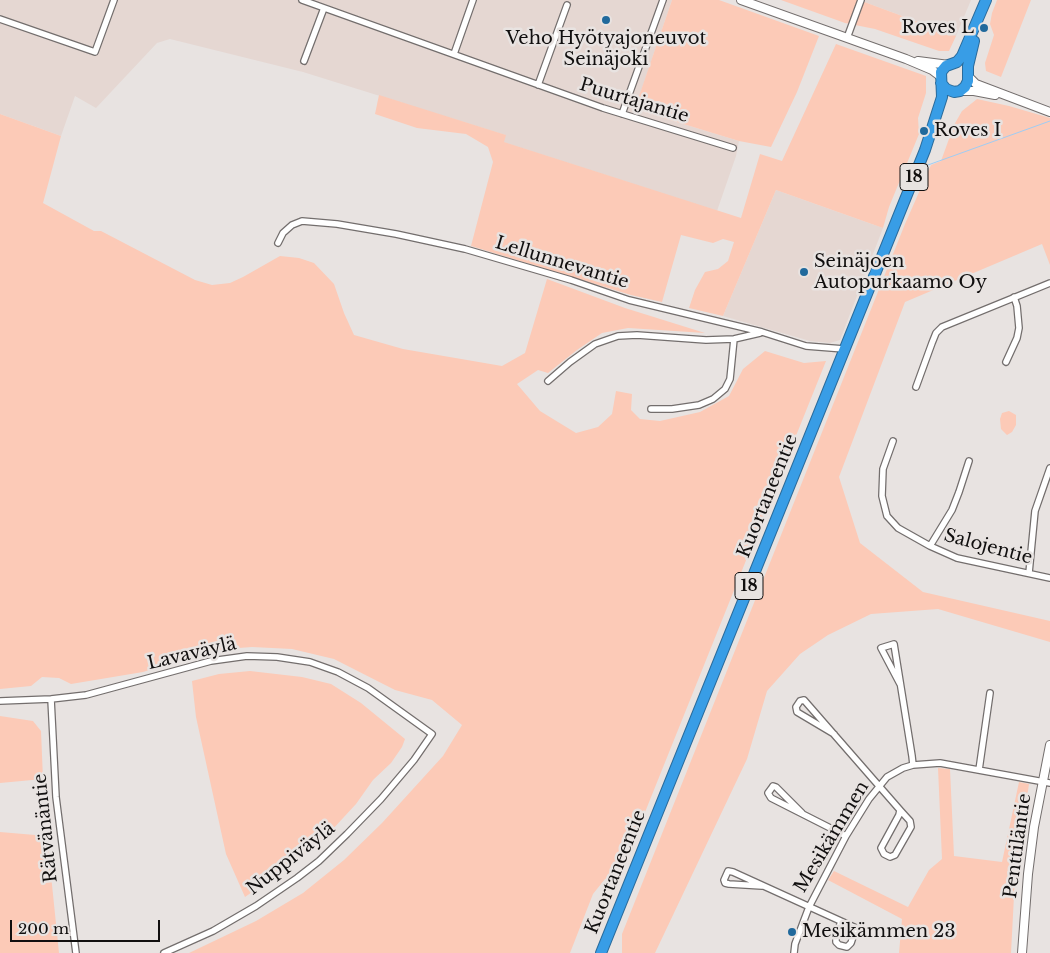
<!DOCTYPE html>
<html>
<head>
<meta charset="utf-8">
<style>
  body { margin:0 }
  #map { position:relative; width:1050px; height:953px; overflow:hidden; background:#e8e3e1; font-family:"Libre Baskerville",serif }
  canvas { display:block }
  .scale { position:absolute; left:10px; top:920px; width:150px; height:22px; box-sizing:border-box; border:2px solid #110f0f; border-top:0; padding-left:6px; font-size:15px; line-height:18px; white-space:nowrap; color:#110f0f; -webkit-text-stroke:4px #e8e3e1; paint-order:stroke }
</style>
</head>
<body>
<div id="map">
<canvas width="1050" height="953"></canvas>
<div class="scale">200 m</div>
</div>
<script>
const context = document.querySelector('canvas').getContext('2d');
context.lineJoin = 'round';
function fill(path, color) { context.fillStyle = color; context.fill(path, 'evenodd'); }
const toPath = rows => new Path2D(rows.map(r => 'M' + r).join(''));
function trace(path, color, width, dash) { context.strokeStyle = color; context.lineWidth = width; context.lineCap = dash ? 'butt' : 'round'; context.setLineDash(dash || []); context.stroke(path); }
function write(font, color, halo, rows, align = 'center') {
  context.font = font + ' "Libre Baskerville",serif'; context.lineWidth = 5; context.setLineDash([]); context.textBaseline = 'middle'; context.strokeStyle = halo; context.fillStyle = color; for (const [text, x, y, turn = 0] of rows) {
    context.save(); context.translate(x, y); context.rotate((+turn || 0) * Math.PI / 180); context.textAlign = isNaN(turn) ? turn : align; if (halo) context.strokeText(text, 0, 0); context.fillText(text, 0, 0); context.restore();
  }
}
const built = toPath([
  [0,0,672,0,637,103,644,112,739,141,736,156,717,211,503,142,505,135,303,72,170,39,157,43,96,108,75,96,61,136,0,114],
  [859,0,971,0,956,36],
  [776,190,883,228,840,340,830,343,810,341,723,316]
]);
const green = toPath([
  [672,0,719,0,819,36,797,92,771,147,739,141,644,112,637,102],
  [781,0,859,0,956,36,949,51,939,51,875,29,845,23],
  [997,0,1031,0,1001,77,986,71,985,63,994,35,990,24,992,13],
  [836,44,926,76,926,93,918,118,919,134,889,207,883,228,776,190,723,316,689,308,695,290,705,272,718,269,728,261,734,242,723,239,713,243,681,235,662,302,631,295,471,246,493,162,488,147,466,134,417,128,375,114,379,95,506,135,504,142,741,218,760,154,782,161],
  [977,99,1009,106,1050,118,1050,265,1042,244,905,302,839,477,860,543,923,592,1050,621,1050,642,938,609,871,614,828,635,800,654,767,691,747,759,655,953,622,953,622,934,905,224,931,165,941,161,954,125,962,111],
  [0,114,61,136,43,203,94,231,101,231,195,280,212,285,230,283,243,277,280,256,299,258,314,263,334,284,344,313,354,335,403,349,502,366,525,353,547,279,625,308,705,333,628,328,602,333,577,350,548,373,538,370,517,384,540,411,576,433,598,427,612,414,616,391,632,394,631,410,640,419,660,421,700,412,729,396,743,369,765,351,804,363,826,361,619,877,605,879,593,894,570,953,189,953,256,921,303,893,344,860,382,823,443,756,462,725,432,700,395,690,334,659,292,649,252,647,225,649,198,655,143,672,71,684,59,678,42,677,31,686,0,689],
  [1009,411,1016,415,1016,425,1012,432,1007,435,1001,429,1000,419,1002,413],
  [250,671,302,677,331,684,361,703,405,739,402,747,391,763,373,780,356,804,319,844,308,850,302,857,245,897,226,854,196,717,192,681,219,674],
  [0,716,33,721,41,731,43,779,0,783],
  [938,768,950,769,954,856,1002,862,1019,782,1029,784,1015,877,1011,953,899,953,902,919,828,880,834,871,908,907,929,870,942,859],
  [0,832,47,836,59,953,0,953]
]);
const stream = toPath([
  [928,165,1050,121]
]);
const street = toPath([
  [302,0,603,108,733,148],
  [0,19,95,52,114,0],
  [847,38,861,0],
  [454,54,473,0],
  [304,61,324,8],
  [538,85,567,5],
  [622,114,663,0],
  [278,243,283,233,292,225,302,221,337,224,396,234,465,249,571,280,629,300,762,332,806,346,844,349],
  [1006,362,1017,338,1019,328,1017,306,1014,297],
  [548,381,570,362,595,344,618,336,637,335,706,340,734,339,760,333],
  [916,387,932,343,936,333,942,327,1050,283],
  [651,409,672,409,699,405,713,399,725,389,730,379,734,339],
  [893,441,883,469,882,496,887,516,898,528,930,546,957,558,1050,578],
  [930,546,952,510,959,492,969,461],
  [1029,573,1035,511,1050,468],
  [900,684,881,648,894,644,912,756,913,765],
  [51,699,56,797,76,953],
  [0,701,51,699,86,695,211,661,247,656,277,657,310,662,338,672,368,688,432,734,414,760,381,799,347,834,319,861,297,878,256,906,213,931,164,953],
  [834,734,797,712,796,707,800,701,804,700,900,810,899,815,881,848,884,854,890,857,895,855,911,827,910,821,900,810],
  [979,770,990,693],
  [802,813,776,787,773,786,771,789,768,793,771,798,846,836],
  [762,886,729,884,725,883,724,880,728,871,733,872,856,928,851,943,847,947,839,945,836,942,836,937,841,921],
  [794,953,795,944,809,907,846,836,869,799,887,777,903,768,913,765,940,763,1050,783]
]);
const secondary = toPath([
  [741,0,906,59,932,70,940,76],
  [918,61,949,65],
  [969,77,976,84,1050,112],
  [960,91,974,91,995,95],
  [1022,953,1028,874,1034,827,1050,745]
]);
const highway = toPath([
  [941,83,946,89,954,92,960,91,965,87,968,81,968,66,974,41],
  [601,953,925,150,942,97,941,72,946,66,957,62,962,56,986,0]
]);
const markers = [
  [606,20,5,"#20699c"],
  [984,28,5,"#20699c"],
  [924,131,5,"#20699c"],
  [804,272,5,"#20699c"],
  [792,932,5,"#20699c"]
];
const shields = [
  [914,177,28],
  [749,586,28]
];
const shieldNames = [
  ["18",914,177],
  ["18",749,586]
];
const poiNames = [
  ["Roves L",974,28,"right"],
  ["Veho Hyötyajoneuvot",606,39,"center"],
  ["Seinäjoki",606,60,"center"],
  ["Roves I",934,131],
  ["Seinäjoen",814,262],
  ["Autopurkaamo Oy",814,283],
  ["Mesikämmen 23",802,932]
];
const streetNames = [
  ["Puurtajantie",634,101,17],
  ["Lellunnevantie",562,263,17],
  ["Kuortaneentie",768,496,-68],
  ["Salojentie",988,547,15],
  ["Lavaväylä",192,654,-13],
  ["Rätvänäntie",46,828,-96],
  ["Mesikämmen",832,837,-59],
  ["Penttiläntie",1018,846,-82],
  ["Nuppiväylä",291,859,-38],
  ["Kuortaneentie",616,872,-68]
];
fill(built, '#e5d7d2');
fill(green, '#fccab7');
trace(stream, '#9fcdf4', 1);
trace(street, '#736e6d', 8);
trace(secondary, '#736e6d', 10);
trace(highway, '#2a6b9b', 12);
trace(street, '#fff', 5.5);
trace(secondary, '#fff', 8);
trace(highway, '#389de6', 10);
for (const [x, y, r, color] of markers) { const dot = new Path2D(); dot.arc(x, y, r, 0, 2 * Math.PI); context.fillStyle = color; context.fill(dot); trace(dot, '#e8e3e1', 2); }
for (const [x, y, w] of shields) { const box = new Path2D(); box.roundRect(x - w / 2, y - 13.5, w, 27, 4); context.fillStyle = '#e8e3e1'; context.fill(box); trace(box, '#110f0f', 1); }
write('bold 16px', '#110f0f', null, shieldNames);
write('18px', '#110f0f', '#e8e3e1', poiNames, 'left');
write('18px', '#110f0f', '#e8e3e1', streetNames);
</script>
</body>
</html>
